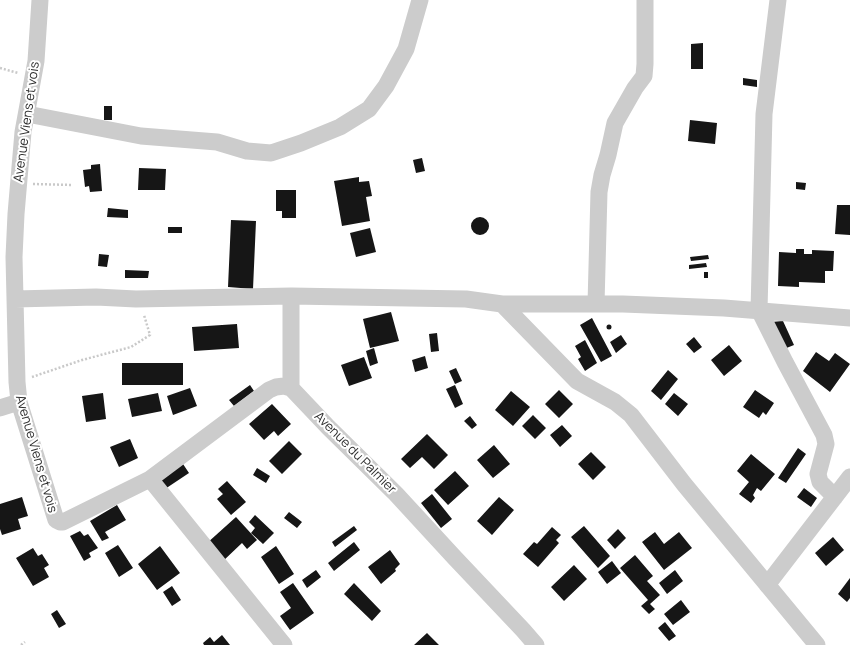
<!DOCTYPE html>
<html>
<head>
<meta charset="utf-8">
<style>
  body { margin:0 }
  canvas { display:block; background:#fff }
</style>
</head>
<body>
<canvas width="850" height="645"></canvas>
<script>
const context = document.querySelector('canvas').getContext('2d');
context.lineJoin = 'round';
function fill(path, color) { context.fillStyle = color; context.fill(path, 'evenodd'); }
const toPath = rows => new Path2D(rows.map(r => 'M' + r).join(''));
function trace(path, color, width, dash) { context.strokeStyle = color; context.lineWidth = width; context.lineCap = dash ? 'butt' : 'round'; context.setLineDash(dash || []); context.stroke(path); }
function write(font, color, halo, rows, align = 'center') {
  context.font = font + ' Manrope,sans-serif'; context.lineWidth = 4; context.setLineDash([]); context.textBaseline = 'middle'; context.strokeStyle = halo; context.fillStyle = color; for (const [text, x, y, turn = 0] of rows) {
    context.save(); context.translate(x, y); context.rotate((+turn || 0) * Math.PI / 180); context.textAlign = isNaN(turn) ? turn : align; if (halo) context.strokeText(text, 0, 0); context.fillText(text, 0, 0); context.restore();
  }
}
const building = toPath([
  [703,43,703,69,691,69,691,44],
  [743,78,757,80,757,87,743,85],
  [104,106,112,106,112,120,104,120],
  [690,120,717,123,715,144,688,141],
  [422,158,425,171,416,173,413,160],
  [100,164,102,191,90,192,89,186,85,187,83,170,91,169,91,165],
  [139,168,166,169,165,190,138,190],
  [359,177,359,182,369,181,372,196,366,197,370,221,342,226,334,181],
  [796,182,806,183,805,190,796,189],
  [276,190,296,190,296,218,282,218,282,211,276,211],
  [837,205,850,205,850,235,835,234],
  [108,208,128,210,128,218,107,217],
  '471 226a9 9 0 1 1 18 0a9 9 0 1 1-18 0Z',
  [231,220,256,221,253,289,228,287],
  [168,227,182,227,182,233,168,233],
  [370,228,376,252,356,257,350,233],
  [796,249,804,249,804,254,812,254,812,250,834,251,833,271,825,271,825,283,799,282,799,287,778,286,779,252,796,253],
  [99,254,109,255,107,267,98,266],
  [708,255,709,259,691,261,690,257],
  [706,263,707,267,689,269,689,265],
  [125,270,149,271,148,278,125,278],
  [704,272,708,272,708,278,704,278],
  [391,312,399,341,370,348,363,319],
  [592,318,612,356,601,362,580,325],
  [783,321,794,345,784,349,771,322],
  [237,324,239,348,194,351,192,327],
  '606.5 327a2.5 2.5 0 1 1 5 0a2.5 2.5 0 1 1-5 0Z',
  [437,333,439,351,431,352,429,334],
  [621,335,627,344,616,353,610,342],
  [694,337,702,347,694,353,686,344],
  [585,340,597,363,585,371,578,359,581,357,575,346],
  [729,345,742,361,724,376,711,360],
  [374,348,378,363,370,366,366,351],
  [816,352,829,361,835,353,850,364,830,392,803,371],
  [425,356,428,368,415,372,412,360],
  [364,357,372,378,349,386,341,365],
  [122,363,183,363,183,385,122,385],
  [456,368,462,381,455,384,449,371],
  [668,370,678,379,661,400,651,391],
  [250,385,254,391,234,406,229,400],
  [455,385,463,404,455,408,446,389],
  [190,388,197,406,173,415,167,396],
  [559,390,573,404,559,418,545,404],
  [755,390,774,403,766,415,763,412,759,418,743,407],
  [511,391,530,407,513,426,495,410],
  [103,393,106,419,86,422,82,396],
  [158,393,162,411,132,417,128,399],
  [674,393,688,404,678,416,665,404],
  [272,404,291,424,278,436,274,431,264,440,249,424],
  [533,415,546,428,535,439,522,426],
  [470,416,477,425,472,429,464,421],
  [562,425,572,436,560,447,550,435],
  [427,434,448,455,434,469,422,457,410,468,401,459],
  [130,439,138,458,119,467,110,447],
  [289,441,302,454,282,474,269,461],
  [494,445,510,464,493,478,477,460],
  [798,448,806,454,786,483,778,478],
  [591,452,606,467,593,480,578,464],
  [751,454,775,474,761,491,757,488,753,495,755,498,751,503,739,494,749,482,737,471],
  [183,464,189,473,162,491,156,483],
  [257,468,270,476,266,483,253,475],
  [455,471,469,486,448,505,434,490],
  [227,481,246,502,231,515,217,499,223,494,218,489],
  [804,488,817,498,811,507,797,497],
  [432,494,452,519,441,528,421,503],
  [22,497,28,516,18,519,21,529,2,535,0,529,0,504],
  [499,497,514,510,492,535,477,521],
  [117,505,126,520,105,532,109,538,102,541,90,521],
  [289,512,302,522,297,528,284,518],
  [255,515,274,533,263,544,251,533,255,528,249,522],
  [236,517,257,540,247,549,242,543,222,562,206,544],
  [354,526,357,530,335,547,332,542],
  [584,526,610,556,598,568,571,537],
  [552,527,561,535,556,540,559,543,538,567,523,554,534,542,537,544],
  [618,529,626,538,615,549,607,540],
  [80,531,84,536,88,534,98,548,89,553,91,557,84,561,70,536],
  [655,532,664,544,679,532,692,548,664,570,642,542],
  [833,537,844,550,826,566,815,553],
  [354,542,360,550,334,571,328,563],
  [118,545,133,568,119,577,105,553],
  [160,546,180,573,157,590,138,564],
  [276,546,294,574,279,584,261,557],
  [33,548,38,556,42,554,49,565,44,568,49,577,33,586,16,558],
  [390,550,400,564,395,569,396,571,381,584,368,567],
  [635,555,653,576,647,581,660,595,650,604,655,609,649,614,641,606,648,600,620,568],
  [612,561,621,573,607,584,598,572],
  [574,565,587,579,564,601,551,587],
  [316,570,321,577,307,588,302,580],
  [675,570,683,581,667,594,659,583],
  [850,578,850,598,847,602,838,594],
  [293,583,314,613,290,630,280,616,291,608,280,592],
  [354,583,381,611,372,621,344,594],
  [172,586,181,600,172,606,163,592],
  [681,600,690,612,673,625,664,614],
  [57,610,66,624,59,628,51,614],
  [665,622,676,636,669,641,658,628],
  [427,633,439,645,414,645],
  [222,635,230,645,204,645,203,643,210,637,214,642]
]);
const path = toPath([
  [0,68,18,73],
  [33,184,72,185],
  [32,377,82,360,131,347,150,335,144,315],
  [21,645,25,642]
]);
const minor = toPath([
  [40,0,36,61,23,132,16,214,14,257,17,382,19,402,56,520,60,522,63,522,150,479,269,390,276,387,284,386,291,388,328,427,396,494,454,557,523,630,536,645],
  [778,0,764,114,759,310,785,362,824,435,826,444,818,474,820,482,835,497],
  [27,114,141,136,217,142,247,151,271,153,301,143,340,127,369,109,386,86,406,49,420,0],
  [291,296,291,388],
  [15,299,96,297,136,299,291,296,466,299,502,304,623,304,724,308,850,318],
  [502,304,577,381,615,402,631,415,684,484,817,645],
  [596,304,599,192,602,175,608,155,615,123,635,88,644,76,645,64,645,0],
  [0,408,19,402],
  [150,479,284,645],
  [767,585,850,477]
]);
const streetNames = [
  ["Avenue Viens et vois",27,122,-82],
  ["Avenue du Palmier",355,453,45],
  ["Avenue Viens et vois",36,454,74]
];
fill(building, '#161616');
trace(path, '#c9c9c9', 2.5, [2, 2]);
trace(minor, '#ccc', 17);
write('13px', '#2f2f2f', '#fff', streetNames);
</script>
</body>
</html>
